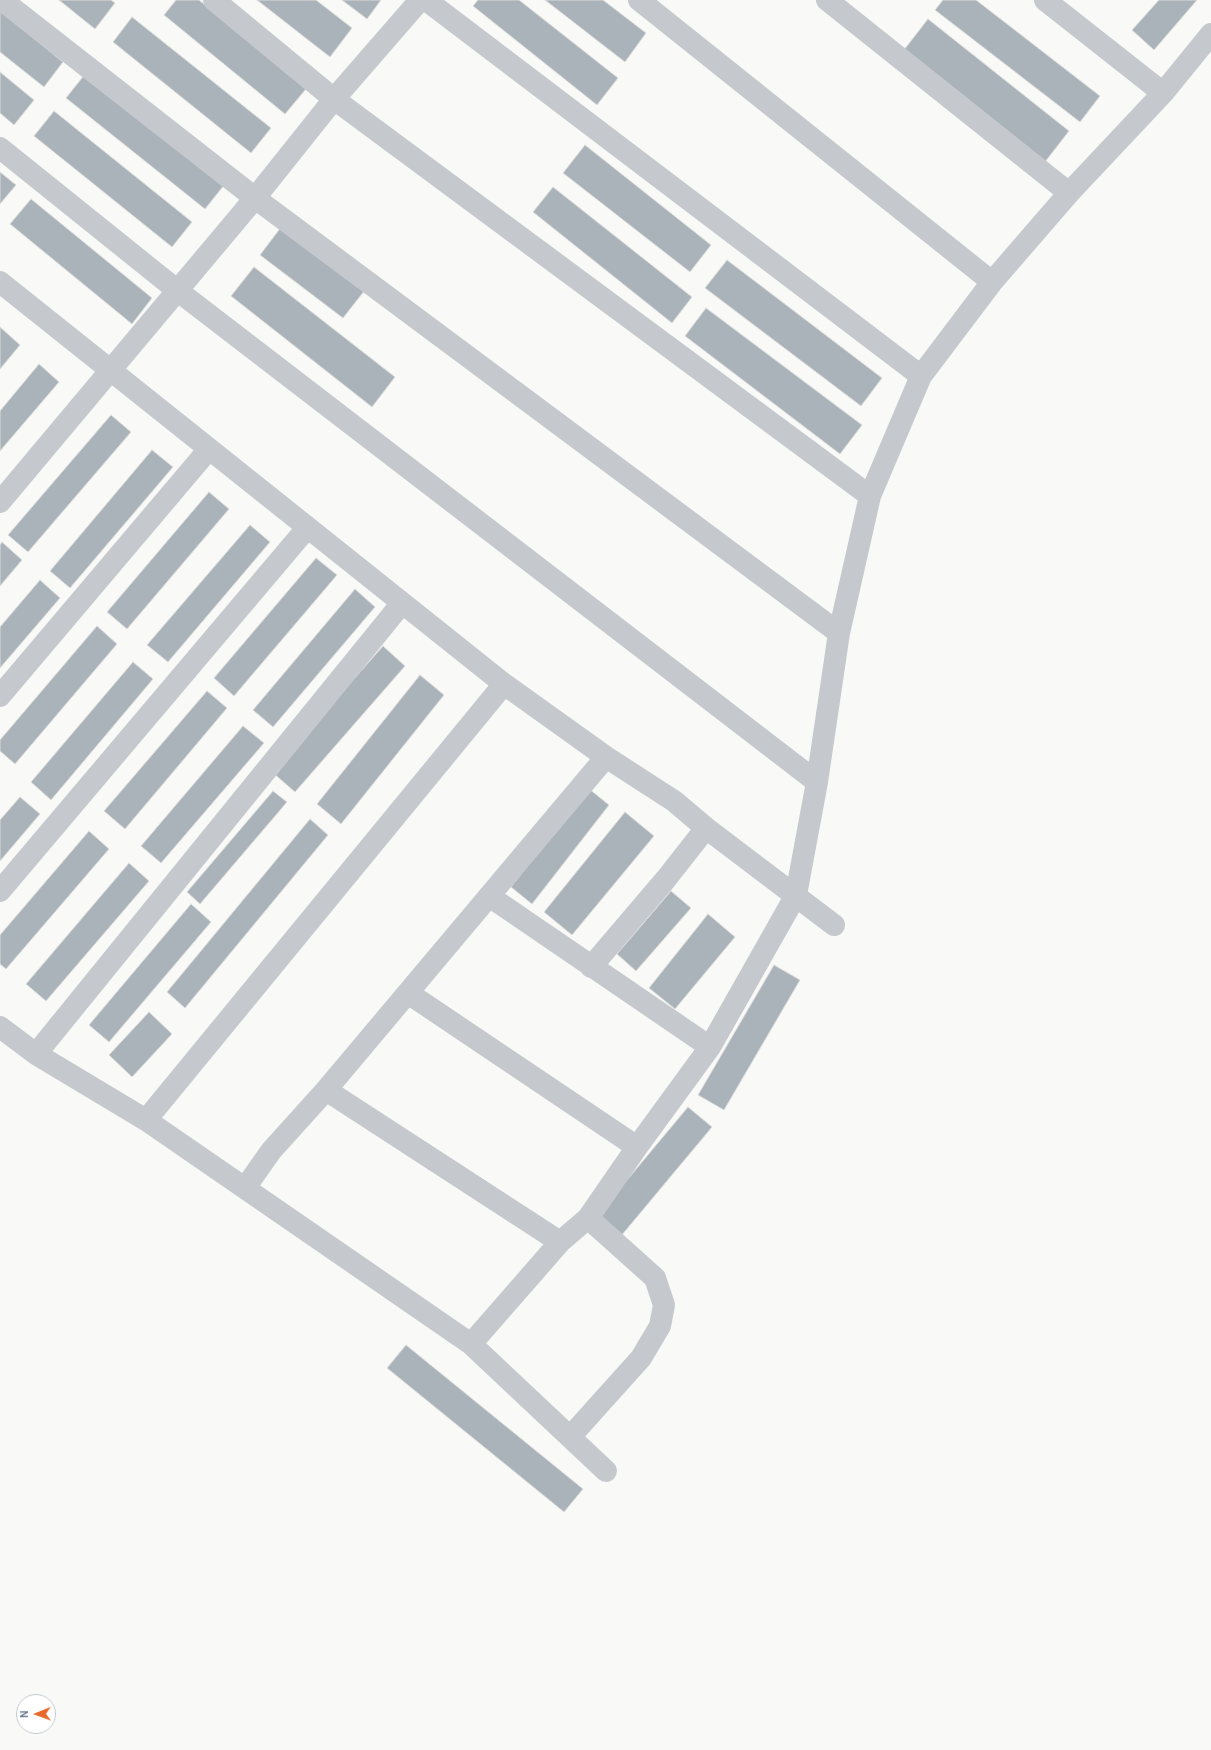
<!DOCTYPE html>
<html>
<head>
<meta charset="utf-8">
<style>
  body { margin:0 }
  #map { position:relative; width:1211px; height:1750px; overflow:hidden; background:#f9faf7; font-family:Karla,sans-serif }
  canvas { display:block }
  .north { position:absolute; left:16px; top:1694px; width:40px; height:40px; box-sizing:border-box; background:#fff; border:1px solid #c3c9d0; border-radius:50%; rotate:269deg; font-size:11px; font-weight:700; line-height:16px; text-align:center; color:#687789 }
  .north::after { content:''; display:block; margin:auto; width:14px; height:18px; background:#e86929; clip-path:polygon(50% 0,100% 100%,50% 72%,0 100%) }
</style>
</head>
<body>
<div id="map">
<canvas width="1211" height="1750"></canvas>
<div class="north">N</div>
</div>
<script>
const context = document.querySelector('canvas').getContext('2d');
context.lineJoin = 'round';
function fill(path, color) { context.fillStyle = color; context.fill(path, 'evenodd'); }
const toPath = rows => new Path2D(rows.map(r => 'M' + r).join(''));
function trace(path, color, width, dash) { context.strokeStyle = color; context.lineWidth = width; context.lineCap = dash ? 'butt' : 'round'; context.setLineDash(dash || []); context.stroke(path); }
const building = toPath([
  [59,0,111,0,115,3,95,29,59,0],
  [176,0,199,0,306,89,285,114,164,15,176,0],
  [257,0,316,0,352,28,330,57,257,0],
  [342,0,381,0,367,19,342,0],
  [478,0,519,0,618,78,597,105,473,6,478,0],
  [545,0,603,0,646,33,625,62,545,0],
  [943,0,976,0,1100,96,1080,122,935,10,943,0],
  [1159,0,1197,0,1154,50,1132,30,1159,0],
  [0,11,63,62,44,87,0,52,0,11],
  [132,17,271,128,251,153,113,42,132,17],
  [928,19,1069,131,1041,167,900,55,928,19],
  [0,72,34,100,14,125,0,113,0,72],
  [86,73,225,184,205,209,66,98,86,73],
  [54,111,192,222,172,247,34,136,54,111],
  [585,145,711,245,690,272,563,173,585,145],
  [0,172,16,185,0,204,0,172],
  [553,187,692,297,672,323,533,212,553,187],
  [31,199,152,298,132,324,10,224,31,199],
  [282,226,365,290,343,318,260,255,282,226],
  [727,260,882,378,861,406,705,288,727,260],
  [254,267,395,377,372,407,231,296,254,267],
  [706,308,862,425,840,454,685,336,706,308],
  [0,327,20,345,0,369,0,327],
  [39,364,59,382,0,451,0,411,39,364],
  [111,415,131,432,28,552,8,535,111,415],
  [152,450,173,467,70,588,50,571,152,450],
  [209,492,229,509,127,629,107,612,209,492],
  [250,525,270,542,168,662,147,645,250,525],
  [2,542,22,560,0,586,0,545,2,542],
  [316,558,337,575,234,696,214,678,316,558],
  [40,580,60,598,0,668,0,627,40,580],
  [355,589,375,607,273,727,253,710,355,589],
  [97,626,117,644,15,764,0,751,0,740,97,626],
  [383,646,405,666,295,792,272,772,383,646],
  [133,662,153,679,51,800,31,782,133,662],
  [420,675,444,695,341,824,317,804,420,675],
  [207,691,227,708,125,829,104,811,207,691],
  [243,726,264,743,161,863,141,846,243,726],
  [588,788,609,805,532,904,511,887,588,788],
  [273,791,287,802,200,904,187,892,273,791],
  [20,797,40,814,0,861,0,820,20,797],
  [625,812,654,836,572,935,544,912,625,812],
  [310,819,328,835,185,1008,167,992,310,819],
  [89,831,109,849,6,969,0,964,0,935,89,831],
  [129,863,149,881,46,1001,26,984,129,863],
  [671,891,691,908,636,971,617,954,671,891],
  [191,904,211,922,109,1042,89,1025,191,904],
  [708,914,735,937,675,1009,649,988,708,914],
  [774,965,800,980,724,1110,698,1095,774,965],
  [149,1012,172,1034,132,1077,109,1055,149,1012],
  [688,1107,712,1127,621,1236,597,1216,688,1107],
  [406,1345,583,1489,564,1512,387,1368,406,1345]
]);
const minor = toPath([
  [2,0,255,198,839,633],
  [214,0,334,99,870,496],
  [426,0,921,376],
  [639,0,992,282],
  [827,0,1069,193],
  [1045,0,1163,93],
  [0,148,178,291,817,782],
  [0,282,504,684,606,757,674,801,706,828,834,925],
  [0,502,255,198,334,99,420,0],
  [0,696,209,449],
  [0,891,307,528],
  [489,896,710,1047],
  [591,967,666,879,706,828],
  [408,993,637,1147],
  [0,1027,36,1054,146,1120,471,1344,606,1471],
  [36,1054,402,603],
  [326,1090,560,1242],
  [146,1120,504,684],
  [245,1188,271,1151,326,1090,606,757],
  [471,1344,560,1242,588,1218,637,1147,710,1047,796,895,817,782,839,633,870,496,921,376,992,282,1069,193,1163,93,1211,34],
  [570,1437,641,1358,660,1326,664,1305,655,1278,588,1218]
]);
fill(building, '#abb3ba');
trace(building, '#dbdcd9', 1);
trace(minor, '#c5c9cd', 22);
</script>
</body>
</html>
